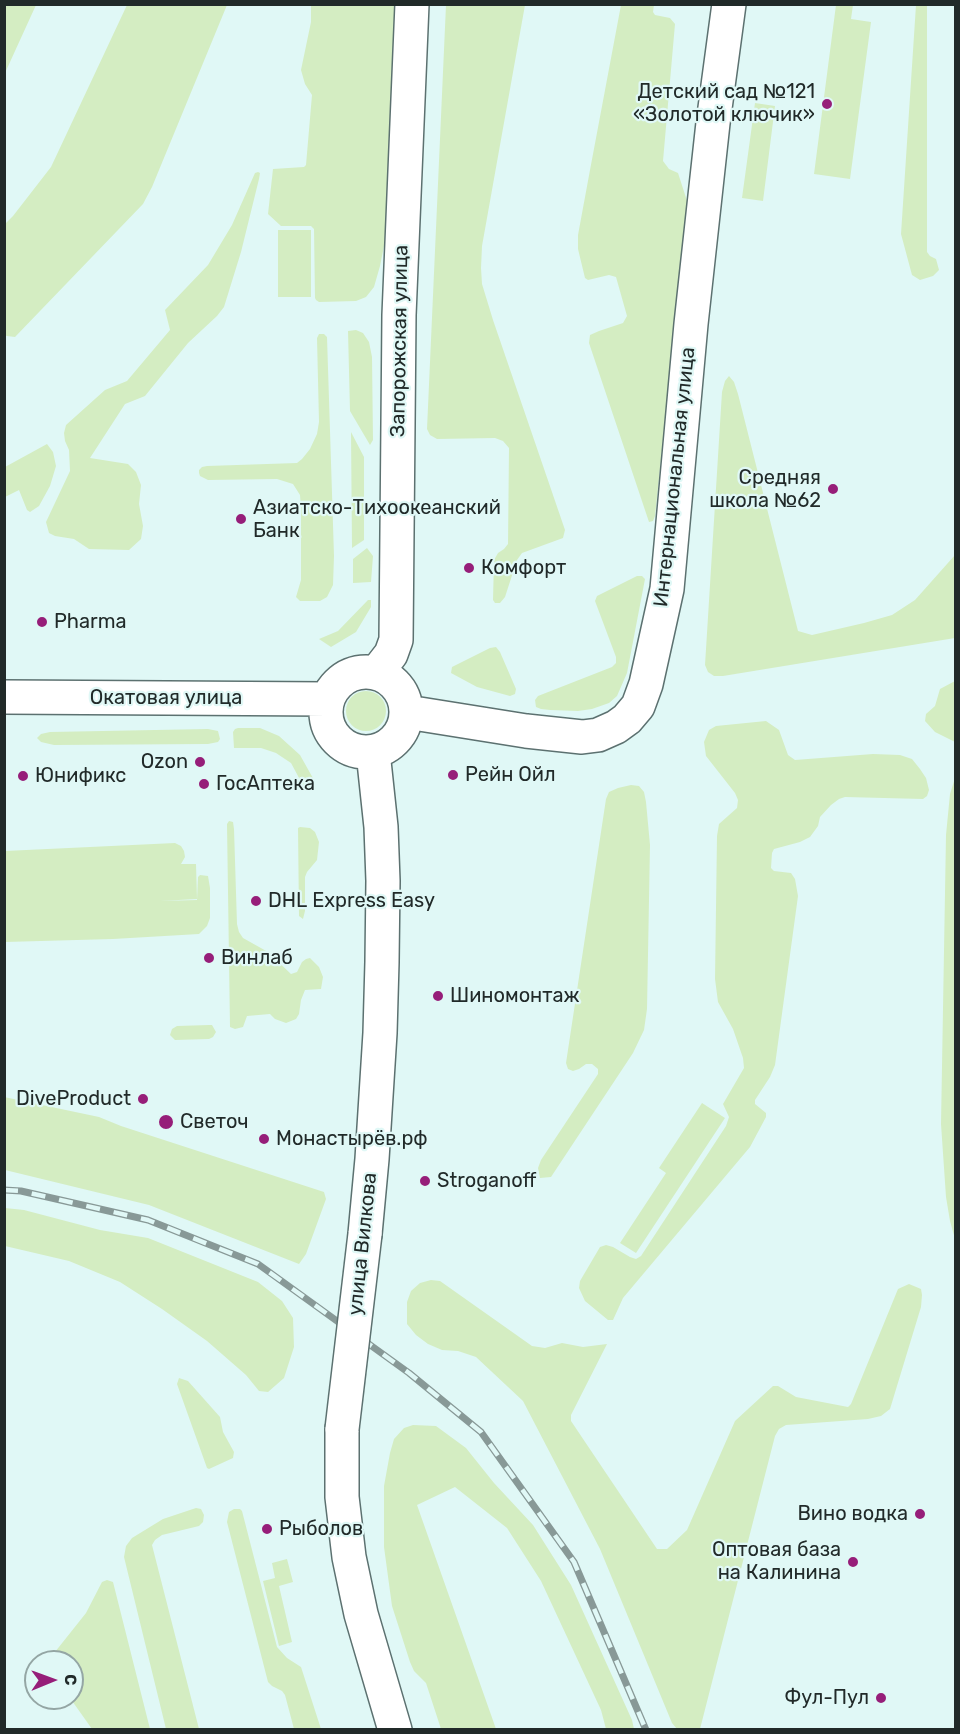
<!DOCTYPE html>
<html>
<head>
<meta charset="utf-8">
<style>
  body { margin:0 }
  #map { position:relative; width:960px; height:1734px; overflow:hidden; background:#e0f8f6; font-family:Rubik,sans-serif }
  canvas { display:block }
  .frame { position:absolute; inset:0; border:6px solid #212a29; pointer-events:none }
  .north { position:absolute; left:24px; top:1650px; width:60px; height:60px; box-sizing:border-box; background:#e0f8f6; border:2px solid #94a6a4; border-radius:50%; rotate:89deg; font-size:16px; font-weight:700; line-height:24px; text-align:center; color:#212a29 }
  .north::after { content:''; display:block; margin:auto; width:21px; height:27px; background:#961e79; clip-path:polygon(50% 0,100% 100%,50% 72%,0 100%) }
</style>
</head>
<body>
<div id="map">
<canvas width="960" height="1734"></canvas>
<div class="frame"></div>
<div class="north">С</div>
</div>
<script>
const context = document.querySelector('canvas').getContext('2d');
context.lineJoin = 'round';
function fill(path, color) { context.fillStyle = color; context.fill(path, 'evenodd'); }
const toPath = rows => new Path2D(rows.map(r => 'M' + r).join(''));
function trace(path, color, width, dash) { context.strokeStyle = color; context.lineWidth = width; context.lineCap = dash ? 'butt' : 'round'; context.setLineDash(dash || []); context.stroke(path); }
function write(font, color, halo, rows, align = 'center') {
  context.font = font + ' Rubik,sans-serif'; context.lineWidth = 4.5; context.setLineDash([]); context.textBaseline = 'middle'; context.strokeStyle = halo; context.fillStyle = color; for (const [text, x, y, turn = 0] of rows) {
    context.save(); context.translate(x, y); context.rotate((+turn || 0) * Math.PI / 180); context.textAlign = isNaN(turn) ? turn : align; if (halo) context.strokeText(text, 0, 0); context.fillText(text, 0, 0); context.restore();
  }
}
const green = toPath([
  [5,4,36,5,5,73,4,5],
  [127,5,227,5,152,187,143,204,15,337,7,336,4,335,5,224,13,216,51,167],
  [311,5,395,5,385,241,380,266,374,287,366,297,356,301,319,302,316,300,315,298,314,229,311,226,281,226,268,214,273,169,304,167,306,165,312,95,305,84,301,70,311,22],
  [446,5,525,5,482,246,481,268,482,284,493,320,565,530,563,538,522,553,517,560,505,597,500,603,495,603,493,600,494,560,498,553,504,549,508,544,509,448,503,441,495,438,437,439,430,435,427,429],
  [621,5,654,5,653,12,655,15,670,18,675,24,663,161,669,169,678,173,688,204,655,516,653,521,649,522,589,343,590,335,599,331,623,323,627,316,616,277,609,275,588,280,585,278,578,249,578,235,590,170],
  [836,5,853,5,851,19,871,22,850,179,814,174],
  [916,5,927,5,927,252,930,256,936,259,939,270,933,276,920,280,912,275,901,234],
  [755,103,775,106,763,201,742,198],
  [258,172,260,173,259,179,241,252,224,307,217,316,188,343,145,396,125,404,90,458,128,464,136,472,141,485,139,504,143,526,141,539,129,550,89,549,74,539,55,536,49,533,46,522,70,471,69,450,65,441,64,433,66,425,105,390,127,381,170,330,165,310,208,265,232,225,255,173],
  [278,230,311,230,311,297,278,297],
  [356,330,363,333,369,342,372,357,373,440,370,445,350,411,348,331],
  [319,334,324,334,327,337,334,556,333,585,327,597,320,601,300,601,296,597,301,580,301,508,300,495,293,484,277,479,208,480,200,476,199,473,199,470,202,467,207,466,297,463,302,459,310,449,317,434,319,422,317,338],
  [729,376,734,382,738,394,798,631,812,635,864,623,892,615,915,600,955,555,955,638,723,676,714,676,708,672,705,665,722,392,725,381],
  [351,432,364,457,364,540,352,548],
  [47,444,53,452,56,466,50,486,39,506,30,512,27,510,19,490,5,497,5,467],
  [367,548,373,556,371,582,353,583,353,559],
  [637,576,642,576,645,579,627,673,617,696,609,703,592,709,578,711,550,710,541,709,536,707,535,700,538,696,612,667,616,663,616,657,595,601,597,596],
  [368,600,371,600,371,607,356,632,331,647,319,639,338,631],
  [496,647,500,652,516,689,515,694,510,696,477,687,451,673,452,667,490,648],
  [955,681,955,742,935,732,925,721,926,714,935,706,940,689],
  '346 711a20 20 0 1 1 40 0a20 20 0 1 1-40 0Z',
  [766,721,779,730,788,755,795,760,873,754,900,755,912,759,920,769,926,778,929,790,927,796,923,799,845,797,839,799,831,805,820,817,818,826,810,837,800,842,774,849,772,853,771,868,774,871,791,873,795,879,798,896,775,1065,770,1077,755,1100,755,1104,766,1113,766,1117,750,1147,623,1298,613,1320,608,1320,585,1301,579,1288,580,1281,600,1247,606,1245,613,1247,630,1257,636,1259,641,1256,726,1126,729,1117,723,1104,744,1068,743,1058,733,1029,718,1002,715,979,717,836,719,824,737,808,738,800,735,793,706,756,704,742,709,730,716,726],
  [238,728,260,728,279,736,300,755,314,780,316,789,313,791,305,789,291,763,276,753,261,748,234,748,233,732,235,729],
  [208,729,218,731,220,739,218,742,208,744,54,745,41,742,37,738,41,734,50,732],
  [955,778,955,1239,950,1221,946,1197,941,1124,946,835,950,794],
  [631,785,639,786,644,792,646,802,650,845,647,1009,644,1030,633,1053,551,1177,540,1178,538,1168,541,1160,598,1074,598,1069,592,1064,586,1064,579,1069,573,1071,568,1069,566,1063,606,799,609,792,618,788],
  [229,821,233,822,234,829,237,924,239,932,243,938,268,952,291,974,297,972,302,962,306,959,310,958,319,967,323,977,321,989,305,990,301,1000,299,1014,296,1019,286,1023,275,1019,270,1014,247,1016,243,1027,235,1029,230,1027,227,824],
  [300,827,310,828,315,832,319,842,317,860,307,872,305,877,305,911,303,919,299,916,298,828],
  [175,843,181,846,184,851,185,857,181,864,196,864,197,899,160,901,197,900,198,877,200,875,208,876,210,888,210,918,207,926,199,934,113,939,5,942,5,851],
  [209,1025,212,1025,216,1032,213,1037,209,1039,175,1040,170,1035,172,1029,177,1026],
  [4,1097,99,1117,121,1126,324,1192,326,1199,306,1254,299,1264,149,1205,5,1170],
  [702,1103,725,1118,636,1253,620,1243,666,1173,659,1168],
  [5,1208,24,1210,100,1230,148,1238,258,1282,282,1301,293,1318,294,1347,284,1378,268,1392,259,1391,246,1375,207,1341,162,1309,120,1282,69,1261,5,1246],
  [431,1280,440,1281,532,1346,545,1348,562,1343,583,1347,607,1344,571,1415,571,1421,657,1549,667,1549,687,1530,735,1421,773,1386,778,1386,796,1397,848,1407,851,1404,898,1289,909,1284,921,1289,922,1295,921,1307,890,1409,881,1416,868,1419,786,1425,779,1429,775,1436,700,1729,677,1729,672,1723,600,1549,523,1401,476,1357,458,1351,442,1350,428,1344,416,1335,407,1324,407,1302,411,1291,420,1283],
  [179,1378,188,1381,220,1417,223,1432,234,1452,233,1458,209,1469,207,1468,177,1384],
  [413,1425,436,1426,466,1448,494,1483,533,1525,571,1585,632,1720,634,1729,606,1729,601,1710,541,1581,507,1528,455,1487,417,1505,496,1729,441,1729,426,1683,414,1671,410,1662,392,1606,384,1547,384,1486,390,1453,394,1439,404,1428],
  [196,1508,201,1509,204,1515,203,1522,199,1526,162,1535,155,1540,152,1545,199,1729,166,1729,124,1557,126,1546,132,1538,163,1519],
  [234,1509,240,1509,242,1511,277,1647,287,1658,301,1667,321,1729,294,1729,285,1695,282,1691,272,1686,268,1682,227,1522,229,1512],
  [287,1559,293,1582,279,1586,292,1642,279,1646,263,1581,275,1578,272,1563],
  [107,1580,113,1582,150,1729,92,1729,70,1698,72,1698,72,1662,50,1662,51,1657,86,1613,102,1582]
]);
const major = toPath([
  '326 712a40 40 0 1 1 80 0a40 40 0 1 1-80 0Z',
  [377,672,391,654,396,640,399,315,412,4],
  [4,697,328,699],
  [407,712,526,731,582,737,598,735,616,727,627,719,638,706,646,684,667,589,691,324,713,123,729,4],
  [365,1234,372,1159,380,1033,382,962,383,881,381,827,373,752],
  [342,1429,342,1497,349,1557,361,1614,395,1730]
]);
const rail = toPath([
  [4,1190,21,1191,148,1220,258,1264,409,1373,481,1432,574,1562,646,1730]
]);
const majorBridge = toPath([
  [342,1429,365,1234]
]);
const markers = [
  [827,104,6,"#961e79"],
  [833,489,6,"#961e79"],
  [241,519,6,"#961e79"],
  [469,568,6,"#961e79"],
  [42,622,6,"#961e79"],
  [200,762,6,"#961e79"],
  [453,775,6,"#961e79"],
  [23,776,6,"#961e79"],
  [204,784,6,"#961e79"],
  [256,901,6,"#961e79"],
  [209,958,6,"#961e79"],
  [438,996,6,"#961e79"],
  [143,1099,6,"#961e79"],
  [166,1122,8,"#961e79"],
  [264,1139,6,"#961e79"],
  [425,1181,6,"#961e79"],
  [920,1514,6,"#961e79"],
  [267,1529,6,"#961e79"],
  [853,1562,6,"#961e79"],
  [881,1698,6,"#961e79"]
];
const poiNames = [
  ["Детский сад №121",815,92,"right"],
  ["«Золотой ключик»",815,115,"right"],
  ["Средняя",821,478,"right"],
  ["школа №62",821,501,"right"],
  ["Азиатско-Тихоокеанский",253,508],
  ["Банк",253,531],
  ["Комфорт",481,568],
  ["Pharma",54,622],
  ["Ozon",188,762,"right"],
  ["Рейн Ойл",465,775],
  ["Юнификс",35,776],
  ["ГосАптека",216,784],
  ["DHL Express Easy",268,901],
  ["Винлаб",221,958],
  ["Шиномонтаж",450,996],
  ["DiveProduct",131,1099,"right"],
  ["Светоч",180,1122],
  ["Монастырёв.рф",276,1139],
  ["Stroganoff",437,1181],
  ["Вино водка",908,1514,"right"],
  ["Рыболов",279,1529],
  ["Оптовая база",841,1550,"right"],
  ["на Калинина",841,1573,"right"],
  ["Фул-Пул",869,1698,"right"]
];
const streetNames = [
  ["Запорожская улица",400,341,-89],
  ["Интернациональная улица",675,477,-84],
  ["Окатовая улица",166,698],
  ["улица Вилкова",363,1244,-84]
];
fill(green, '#d4edc2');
trace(major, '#5c7170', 36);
trace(major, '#fff', 33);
trace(rail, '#889997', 7);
trace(rail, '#e0f8f6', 4.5, [14]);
trace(majorBridge, '#5c7170', 36, []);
trace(majorBridge, '#fff', 33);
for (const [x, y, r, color] of markers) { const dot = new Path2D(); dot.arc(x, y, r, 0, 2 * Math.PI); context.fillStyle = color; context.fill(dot); trace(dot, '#e0f8f6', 2); }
write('20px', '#212a29', '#e0f8f6', poiNames, 'left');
write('20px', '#212a29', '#e0f8f6', streetNames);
</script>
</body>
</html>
